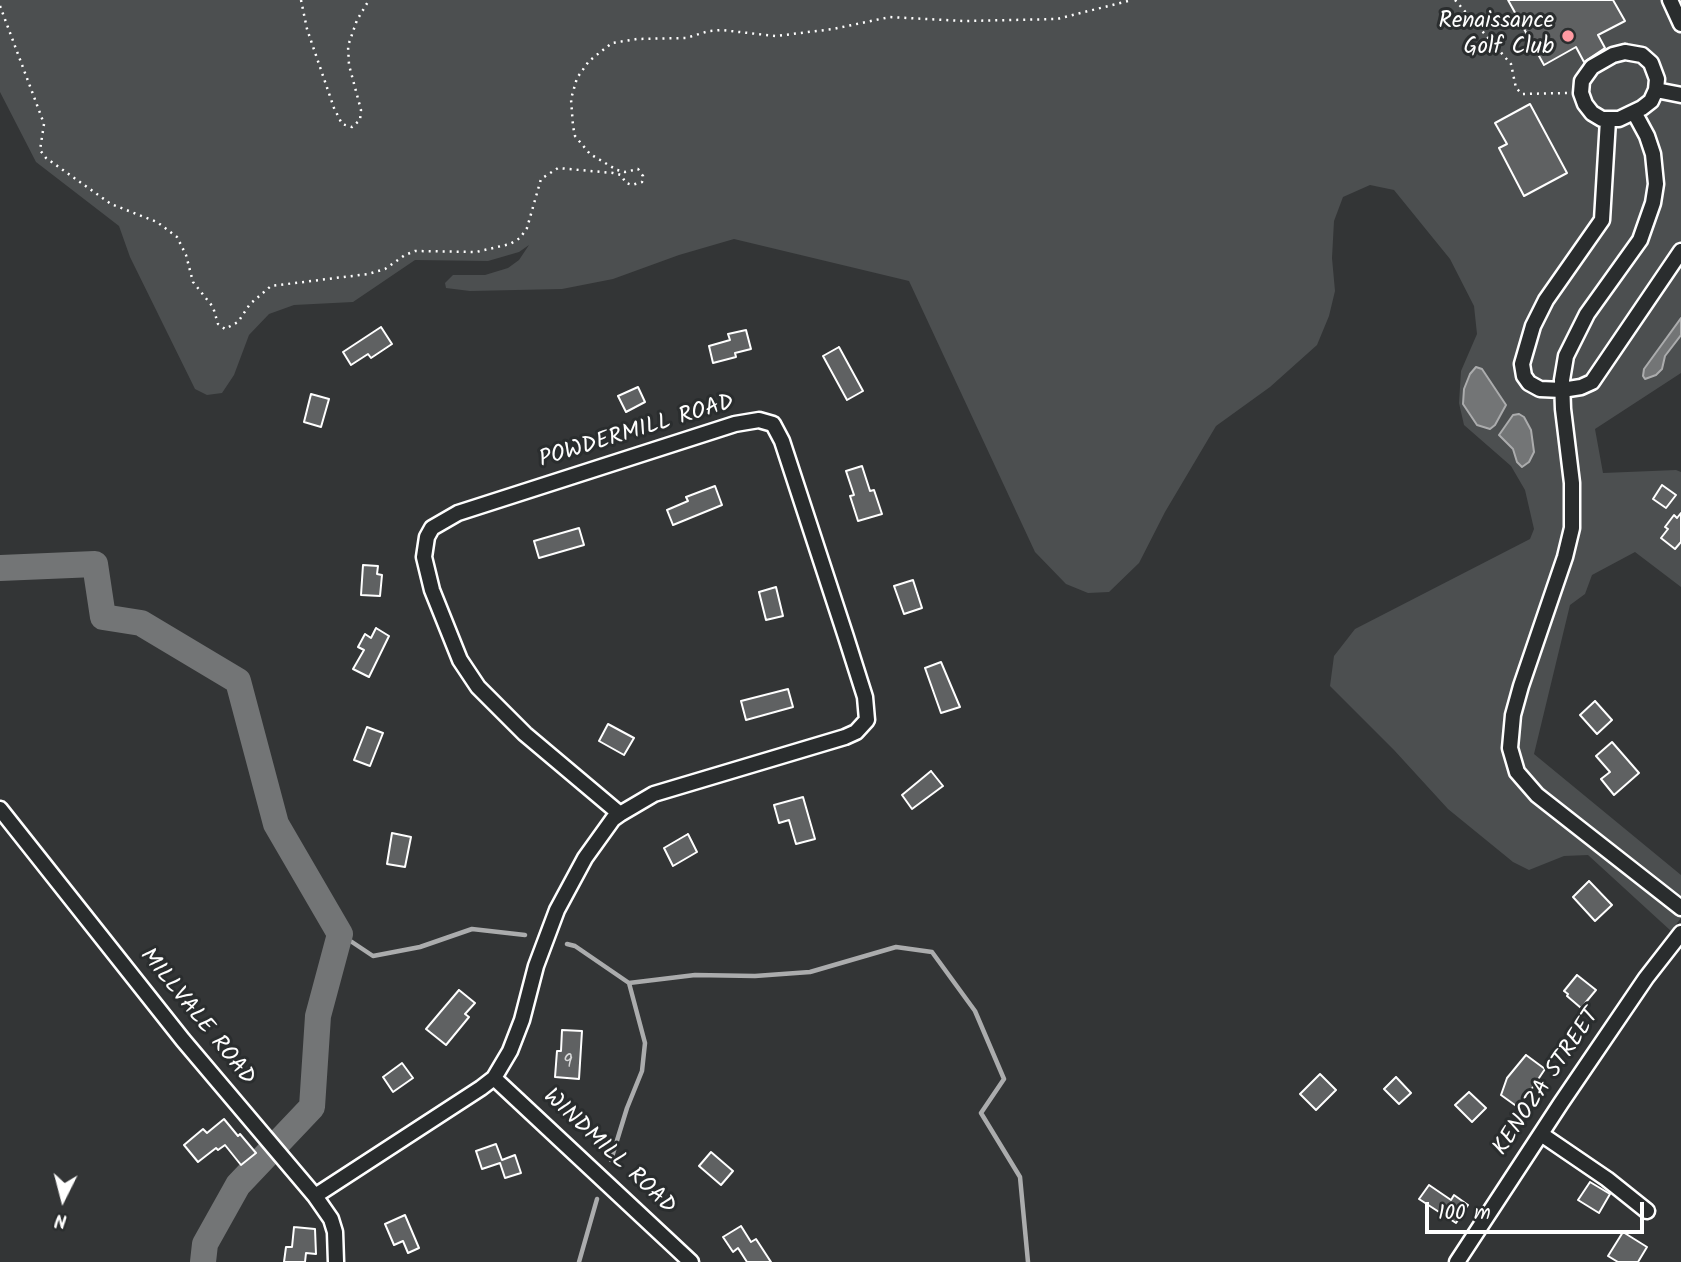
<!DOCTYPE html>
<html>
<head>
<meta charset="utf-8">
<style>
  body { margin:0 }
  #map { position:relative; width:1681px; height:1262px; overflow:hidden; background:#333536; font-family:Kalam,sans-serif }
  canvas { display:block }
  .north { position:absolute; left:28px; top:1164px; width:70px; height:70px; -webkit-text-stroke:5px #2a2d2e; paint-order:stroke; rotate:186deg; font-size:19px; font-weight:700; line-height:28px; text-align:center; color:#fff }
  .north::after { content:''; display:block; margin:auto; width:24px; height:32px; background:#fff; clip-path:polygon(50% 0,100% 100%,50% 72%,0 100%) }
  .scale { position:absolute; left:1425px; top:1202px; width:219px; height:32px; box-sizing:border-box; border:4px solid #fff; border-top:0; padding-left:9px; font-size:21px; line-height:24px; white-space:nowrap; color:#fff; -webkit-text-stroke:5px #2a2d2e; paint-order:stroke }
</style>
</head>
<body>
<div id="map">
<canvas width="1681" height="1262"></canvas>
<div class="north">N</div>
<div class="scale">100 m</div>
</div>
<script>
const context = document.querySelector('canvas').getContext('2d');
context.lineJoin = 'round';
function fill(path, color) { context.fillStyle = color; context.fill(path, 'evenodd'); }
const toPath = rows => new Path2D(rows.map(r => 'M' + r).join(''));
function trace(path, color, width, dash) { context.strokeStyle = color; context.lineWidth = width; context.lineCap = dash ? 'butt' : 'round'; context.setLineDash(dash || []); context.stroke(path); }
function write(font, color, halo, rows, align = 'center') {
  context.font = font + ' Kalam,sans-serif'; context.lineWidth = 6; context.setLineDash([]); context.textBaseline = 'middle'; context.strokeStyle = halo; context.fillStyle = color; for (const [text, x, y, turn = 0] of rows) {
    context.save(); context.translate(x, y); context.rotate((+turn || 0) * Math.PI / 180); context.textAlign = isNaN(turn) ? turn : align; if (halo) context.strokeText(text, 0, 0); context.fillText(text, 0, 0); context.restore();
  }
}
const green = toPath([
  [0,0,1681,0,1681,373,1595,429,1603,473,1676,470,1681,472,1681,587,1635,552,1592,575,1585,594,1570,605,1534,754,1681,875,1681,918,1671,931,1588,855,1564,856,1529,870,1513,862,1448,809,1394,750,1330,686,1334,656,1355,629,1530,539,1534,529,1525,490,1511,466,1464,425,1459,403,1461,371,1477,334,1474,306,1450,259,1394,190,1370,185,1343,197,1334,221,1332,258,1335,291,1329,316,1317,345,1270,387,1216,426,1165,512,1139,563,1109,592,1088,593,1066,584,1035,552,909,281,734,239,679,255,613,279,562,289,470,291,446,288,445,283,453,275,485,275,508,268,519,260,529,245,519,252,488,261,415,260,353,302,294,305,269,314,249,335,234,375,222,393,207,395,195,389,130,257,119,226,36,162,0,92]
]);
const water = toPath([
  [1681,318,1681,335,1665,356,1662,369,1656,375,1645,379,1643,376,1644,369,1681,318],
  [1476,367,1482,369,1506,405,1495,425,1490,429,1477,425,1463,404,1464,389,1470,374,1476,367],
  [1519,414,1524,417,1531,430,1534,452,1529,462,1522,467,1517,462,1513,449,1499,435,1513,415,1519,414]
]);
const stream = toPath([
  [340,934,373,956,420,947,472,929,525,935],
  [567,944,575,946,629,983,695,975,755,976,810,972,896,947,932,952,975,1011,1004,1079,981,1113,1020,1177,1028,1262],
  [611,1160,627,1108,642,1071,645,1043,629,983],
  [579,1262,597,1199]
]);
const river = toPath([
  [0,568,95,564,103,617,141,623,238,681,276,824,340,934,318,1016,312,1107,238,1185,205,1244,203,1262]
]);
const building = toPath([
  [1508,0,1613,0,1625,21,1598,35,1605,48,1584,62,1576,47,1544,65,1508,0],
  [1530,104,1567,173,1524,196,1499,148,1507,144,1495,123,1530,104],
  [381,327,392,344,371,358,368,354,351,365,343,352,381,327],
  [746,330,751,349,735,353,736,357,713,363,709,346,730,340,728,334,746,330],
  [839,347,863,391,847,400,823,356,839,347],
  [638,387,645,402,626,412,618,396,638,387],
  [311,394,329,399,321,427,304,422,311,394],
  [862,466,870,491,874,490,882,514,858,521,850,496,854,495,846,471,862,466],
  [1662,485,1676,495,1666,508,1653,499,1662,485],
  [715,486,722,505,673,525,667,510,688,501,686,497,715,486],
  [1681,513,1681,542,1675,549,1661,538,1668,529,1665,527,1674,515,1677,518,1681,513],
  [579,528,584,545,539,558,534,541,579,528],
  [363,565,378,566,377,574,382,575,380,596,361,595,363,565],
  [913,580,922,608,904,614,894,586,913,580],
  [776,587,783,616,766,620,759,592,776,587],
  [376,628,389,636,369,677,353,669,364,650,358,647,365,634,371,638,376,628],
  [941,662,960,707,941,713,925,668,941,662],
  [788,689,793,707,746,720,741,701,788,689],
  [1595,701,1612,720,1597,734,1580,715,1595,701],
  [608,724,634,738,624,755,599,741,608,724],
  [367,727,383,733,370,766,354,760,367,727],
  [1612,742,1639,773,1614,795,1601,779,1610,772,1596,756,1612,742],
  [931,771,943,786,912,809,902,795,931,771],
  [803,797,815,839,796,844,789,820,779,823,774,805,803,797],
  [392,833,411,837,405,867,387,864,392,833],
  [688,834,697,852,673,866,664,848,688,834],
  [1589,881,1612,905,1595,921,1573,897,1589,881],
  [1577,975,1596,990,1581,1008,1567,996,1568,994,1564,991,1577,975],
  [459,990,475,1003,465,1014,469,1017,446,1045,426,1029,459,990],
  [562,1030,582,1031,579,1079,555,1077,557,1051,561,1051,562,1030],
  [1526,1055,1545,1069,1519,1108,1501,1095,1507,1078,1526,1055],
  [402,1063,413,1078,393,1092,383,1077,402,1063],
  [1320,1074,1336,1090,1316,1110,1300,1094,1320,1074],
  [1396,1077,1411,1093,1399,1104,1384,1089,1396,1077],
  [1469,1092,1486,1108,1472,1122,1455,1105,1469,1092],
  [224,1119,238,1136,240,1134,256,1153,241,1165,225,1145,218,1150,216,1148,198,1162,184,1145,203,1129,207,1133,224,1119],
  [496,1144,502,1160,515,1155,521,1173,505,1178,500,1163,482,1169,476,1151,496,1144],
  [711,1152,733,1171,721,1185,699,1166,711,1152],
  [1590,1182,1610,1194,1599,1213,1578,1200,1590,1182],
  [1429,1185,1451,1200,1454,1195,1468,1205,1456,1223,1419,1199,1429,1185],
  [405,1215,419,1248,408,1253,403,1241,394,1245,385,1224,405,1215],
  [741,1226,751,1242,756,1239,771,1262,747,1262,738,1248,733,1252,723,1237,741,1226],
  [294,1227,315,1229,316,1254,306,1253,305,1262,284,1262,286,1247,292,1247,294,1227],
  [1623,1232,1647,1247,1638,1262,1618,1262,1608,1256,1623,1232]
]);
const path = toPath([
  [301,0,307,29,334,108,342,124,352,127,360,120,361,110,349,65,348,46,357,20,369,0],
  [1455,0,1511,64,1516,88,1522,94,1567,93],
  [0,6,40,113,44,124,40,150,46,158,111,204,157,222,177,237,186,255,193,282,213,307,218,324,225,329,238,322,250,304,271,286,368,274,385,269,405,255,415,251,476,252,510,244,520,238,527,228,541,179,558,168,613,173,621,175,626,183,632,185,642,182,643,176,638,169,625,172,617,170,590,154,575,136,573,126,571,99,577,78,589,61,612,43,637,39,686,38,709,31,721,30,776,36,833,29,890,17,964,21,1057,19,1132,0]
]);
const minor = toPath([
  [1670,0,1681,24],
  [1625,52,1642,55,1651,63,1657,79,1656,90,1651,101,1642,108,1619,119,1602,119,1592,113,1585,104,1581,93,1582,81,1592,67,1613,55,1625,52],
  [1656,90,1681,95],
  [1634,112,1647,136,1653,154,1656,184,1653,203,1640,240,1587,314,1566,356,1562,380,1563,409,1572,483,1572,528,1565,557,1521,686,1513,715,1510,748,1517,772,1537,795,1681,908],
  [1608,120,1602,220,1546,300,1533,326,1522,364,1524,376,1529,383,1540,389,1562,390,1581,387,1592,382,1681,251],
  [0,809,183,1040,315,1196,331,1219,335,1232,336,1262],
  [494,1078,691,1262],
  [1541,1134,1607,1179,1647,1211],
  [315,1196,481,1088,494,1078,510,1051,522,1020,536,966,557,910,585,858,613,819,620,814,525,734,478,687,460,660,432,590,424,557,427,537,432,528,458,513,735,424,759,420,773,424,782,441,846,637,865,697,867,720,856,732,845,737,654,794,620,814],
  [1457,1262,1561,1103,1646,978,1681,933]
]);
const markers = [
  [1568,36,7,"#ff9aa2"]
];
const numberNames = [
  ["9",568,1064]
];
const poiNames = [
  ["Renaissance",1554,23],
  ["Golf Club",1554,49]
];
const streetNames = [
  ["POWDERMILL ROAD",637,433,-17],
  ["MILLVALE ROAD",196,1018,51],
  ["KENOZA STREET",1548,1083,-56],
  ["WINDMILL ROAD",608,1153,43]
];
fill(green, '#4c4f50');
fill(water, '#737576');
trace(water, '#abacad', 2);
trace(stream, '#abacad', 4.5);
trace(river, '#737576', 26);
fill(building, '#5f6162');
trace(building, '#fff', 2);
trace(minor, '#fff', 19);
trace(path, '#fff', 2.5, [2, 5]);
trace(minor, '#2a2d2e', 14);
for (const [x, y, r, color] of markers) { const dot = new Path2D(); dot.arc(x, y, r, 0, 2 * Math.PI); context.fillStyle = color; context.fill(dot); trace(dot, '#2a2d2e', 2.5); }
write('19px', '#d7d8d8', null, numberNames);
write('23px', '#fff', '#2a2d2e', poiNames, 'right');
write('23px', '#fff', '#2a2d2e', streetNames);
</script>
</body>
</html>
